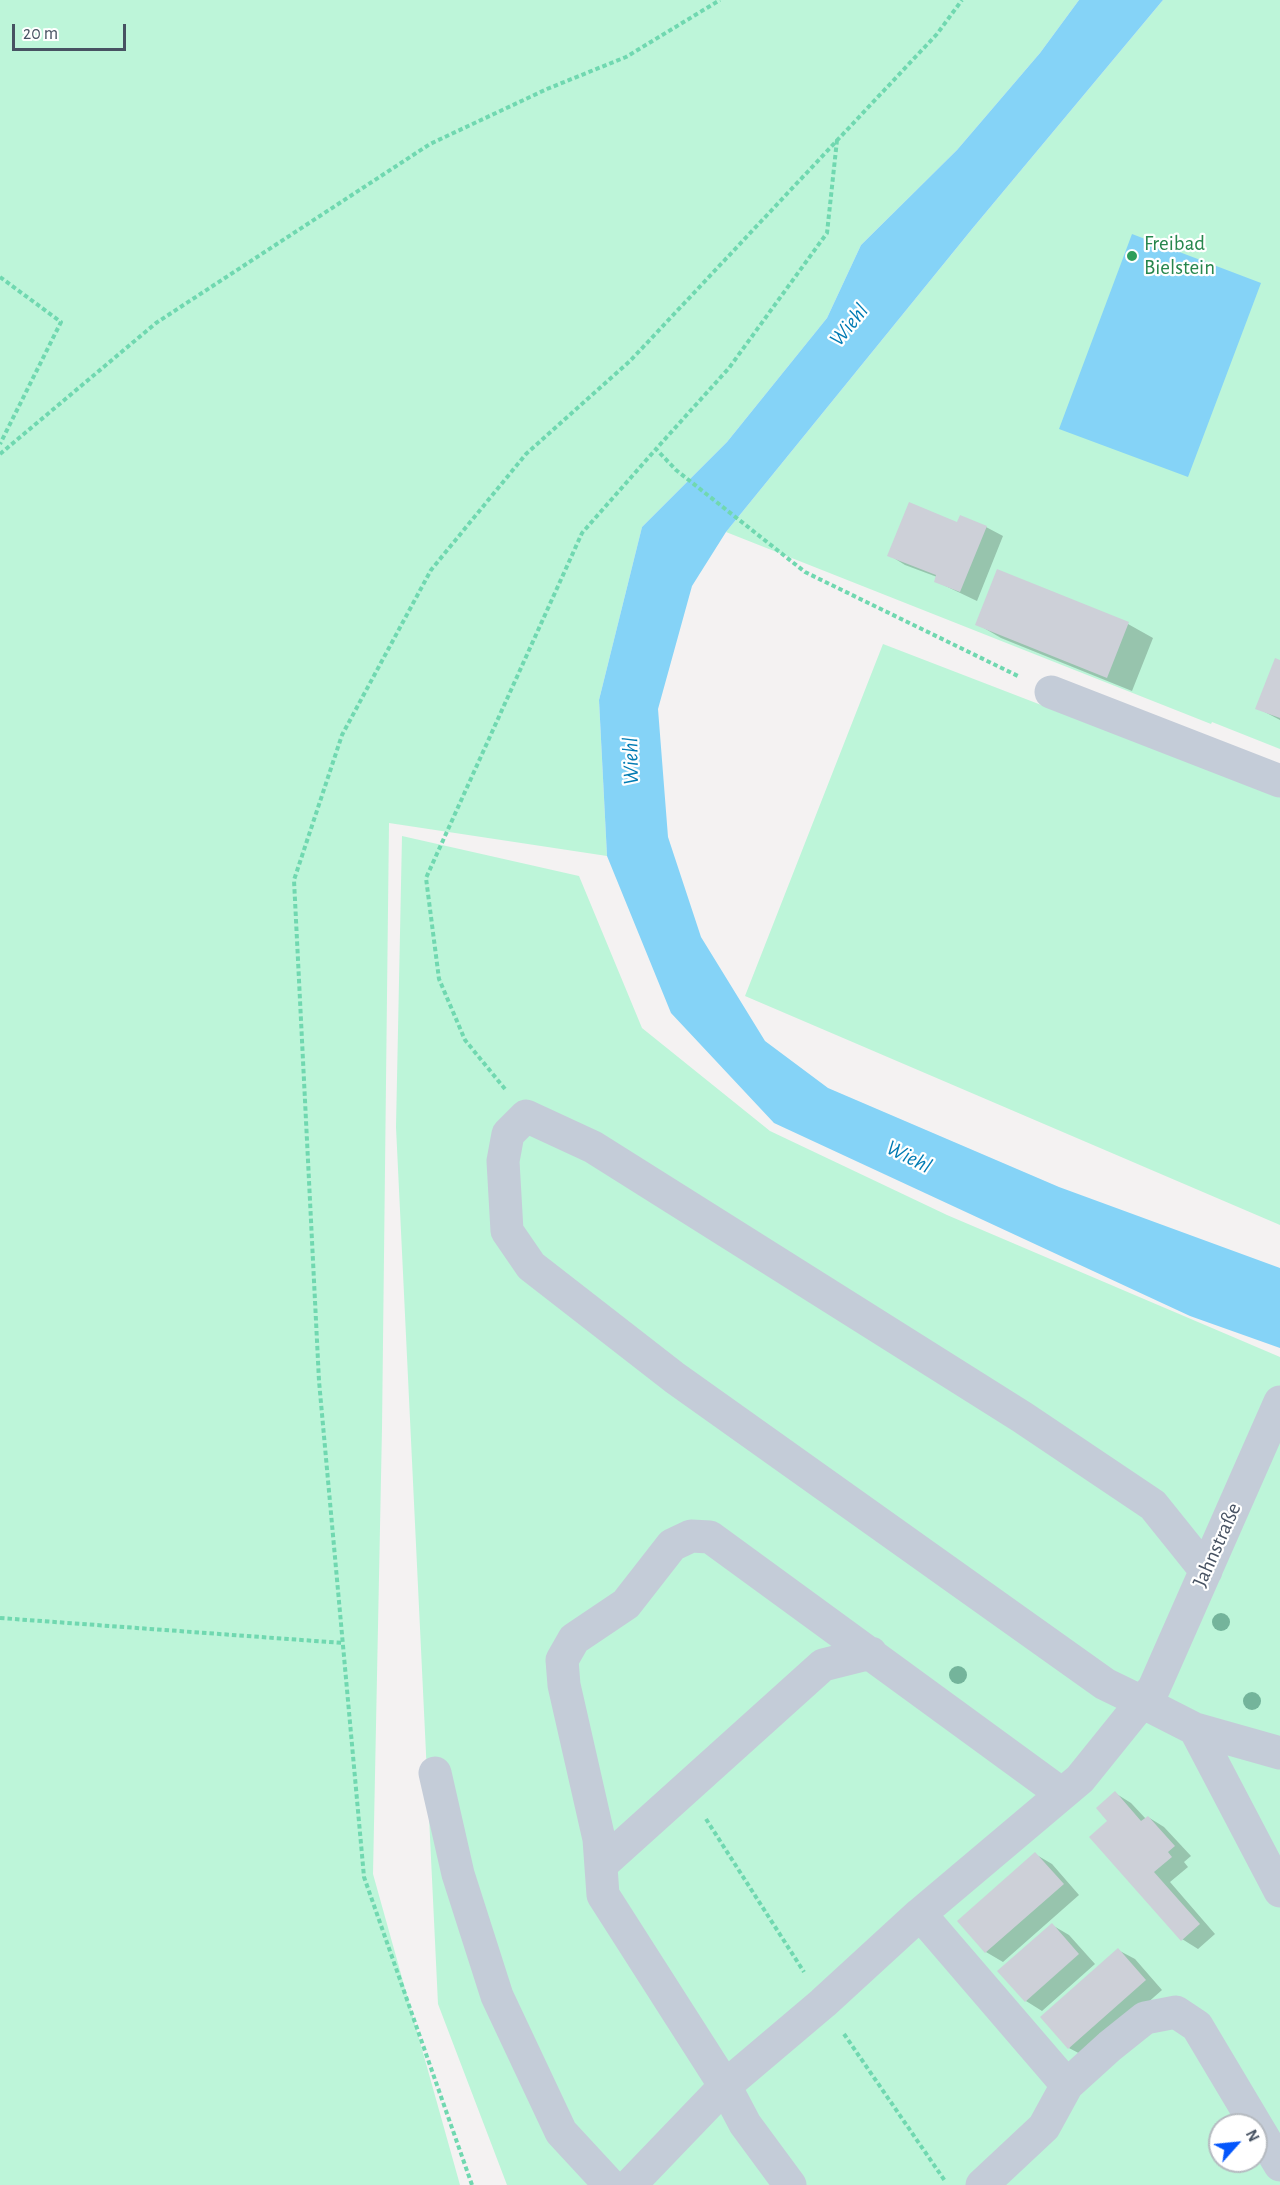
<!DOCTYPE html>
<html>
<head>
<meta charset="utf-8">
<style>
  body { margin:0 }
  #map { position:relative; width:1280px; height:2185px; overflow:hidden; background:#f4f2f2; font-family:"Alegreya Sans",sans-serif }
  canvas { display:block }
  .north { position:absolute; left:1208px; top:2113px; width:60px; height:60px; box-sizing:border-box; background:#fff; border:2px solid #b5bac0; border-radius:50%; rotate:63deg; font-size:16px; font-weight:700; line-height:24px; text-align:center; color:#475262 }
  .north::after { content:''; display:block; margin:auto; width:21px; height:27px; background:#0456fc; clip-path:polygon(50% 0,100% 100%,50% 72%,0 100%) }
  .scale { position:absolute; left:12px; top:24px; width:114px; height:27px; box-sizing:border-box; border:3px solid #475262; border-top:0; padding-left:8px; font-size:18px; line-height:21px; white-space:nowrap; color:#475262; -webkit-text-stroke:4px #fff; paint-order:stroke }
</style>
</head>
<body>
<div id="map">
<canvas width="1280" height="2185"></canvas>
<div class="north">N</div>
<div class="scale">20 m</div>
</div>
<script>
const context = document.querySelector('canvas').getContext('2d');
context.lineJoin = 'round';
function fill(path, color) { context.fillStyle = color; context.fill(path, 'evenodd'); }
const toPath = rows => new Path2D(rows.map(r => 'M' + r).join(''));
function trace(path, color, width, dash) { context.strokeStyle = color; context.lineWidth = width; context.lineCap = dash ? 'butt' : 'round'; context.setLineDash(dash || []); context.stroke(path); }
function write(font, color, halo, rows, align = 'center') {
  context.font = font + ' "Alegreya Sans",sans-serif'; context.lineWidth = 4.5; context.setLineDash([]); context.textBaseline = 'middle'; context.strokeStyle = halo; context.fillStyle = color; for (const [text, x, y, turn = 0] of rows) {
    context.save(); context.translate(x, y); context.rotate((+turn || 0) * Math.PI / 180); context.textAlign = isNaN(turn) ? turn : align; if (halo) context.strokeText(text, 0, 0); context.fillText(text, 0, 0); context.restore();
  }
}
const green = toPath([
  [0,0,1079,0,1040,53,957,150,861,245,827,318,727,442,642,527,599,700,607,856,389,823,382,1428,373,1874,460,2185,0,2185],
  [1163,0,1280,0,1280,749,1212,722,1211,724,726,532,972,229],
  [883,644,1280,797,1280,1225,745,996],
  [402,836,579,876,642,1028,770,1131,947,1215,1280,1357,1280,2185,507,2185,438,2004,396,1127],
  [1220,2125,1256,2125,1256,2161,1220,2161]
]);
const water = toPath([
  [1079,0,1163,0,972,229,726,532,692,586,658,709,668,837,701,937,765,1041,828,1088,1059,1187,1280,1268,1280,1348,1190,1316,774,1123,671,1013,607,856,599,700,642,527,727,442,827,318,861,245,957,150,1040,53],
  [1132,234,1261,283,1188,477,1059,429]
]);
const shadow = toPath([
  [958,524,986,527,1003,536,977,601,935,581,937,577,905,565,889,555],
  [977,624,1128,624,1153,638,1132,691,1001,638],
  [1280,661,1280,720,1257,708],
  [1115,1793,1131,1803,1146,1819,1148,1817,1164,1827,1191,1856,1184,1862,1188,1867,1170,1882,1215,1934,1198,1949,1182,1939,1109,1821],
  [1035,1854,1052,1864,1079,1895,1003,1962,986,1952,959,1921],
  [1052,1925,1069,1935,1095,1964,1042,2011,1026,2001],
  [1118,1950,1135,1959,1162,1990,1086,2057,1069,2048]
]);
const building = toPath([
  [909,502,957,522,960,515,987,526,960,592,934,582,936,575,887,556],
  [997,569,1129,622,1107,678,975,625],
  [1275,658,1280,660,1280,718,1255,709],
  [1115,1791,1141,1821,1148,1816,1175,1846,1168,1852,1172,1857,1154,1872,1200,1924,1181,1941,1089,1837,1107,1821,1096,1808],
  [1035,1852,1064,1884,985,1953,957,1921],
  [1052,1923,1079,1954,1025,2002,997,1971],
  [1118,1948,1146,1980,1068,2049,1040,2017]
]);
const path = toPath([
  [837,140,827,233,729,368,656,449,676,470,805,572,1020,677],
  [0,277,61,322,0,444],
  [0,454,156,323,430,144,547,89,626,57,720,0],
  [505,1089,465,1040,439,979,426,878,582,533,656,449],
  [0,1618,343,1643],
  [706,1819,804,1972],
  [844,2034,945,2181],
  [472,2185,364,1877,319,1381,294,880,342,735,431,570,526,454,630,361,937,34,962,0]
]);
const minor = toPath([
  [1051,692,1280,781],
  [1206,1571,1153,1505,1022,1417,593,1147,526,1116,508,1134,503,1161,507,1231,531,1266,675,1378,1105,1684,1142,1702,1154,1688,1280,1402],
  [1195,1729,1280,1891],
  [435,1773,458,1874,497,1996,561,2132,610,2185],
  [601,1865,823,1665,871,1653],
  [1256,2125,1197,2026,1176,2012,1145,2018,1110,2046,1067,2085,920,1914,1080,1779,1142,1702,1195,1729,1280,1753],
  [1256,2125,1280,2165],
  [630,2185,725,2086,823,2003,920,1914],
  [790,2185,745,2124,725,2086,603,1895,599,1839,564,1685,562,1660,574,1639,626,1604,672,1545,691,1536,710,1537,1062,1794],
  [982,2185,1044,2127,1067,2085]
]);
const trees = [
  [1221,1622],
  [958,1675],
  [1252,1701]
];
const markers = [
  [1132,256,6,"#2e9e5b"]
];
const leisureNames = [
  ["Freibad",1144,244],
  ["Bielstein",1144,268]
];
const streetNames = [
  ["Jahnstraße",1217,1545,-66]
];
const waterNames = [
  ["Wiehl",849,325,-51],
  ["Wiehl",631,761,-91],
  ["Wiehl",909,1157,27]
];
fill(green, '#bdf5d9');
fill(water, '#85d3f7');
fill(shadow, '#0003');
fill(building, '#cdd0d8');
trace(path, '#70d8b0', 4, [4.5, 3]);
trace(minor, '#c4ccd8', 33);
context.fillStyle = '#74b49b';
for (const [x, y] of trees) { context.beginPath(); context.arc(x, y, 9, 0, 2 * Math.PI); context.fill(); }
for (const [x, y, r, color] of markers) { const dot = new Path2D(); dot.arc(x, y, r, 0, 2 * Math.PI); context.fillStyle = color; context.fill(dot); trace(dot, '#fff', 2); }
write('21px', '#27864d', '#fff', leisureNames, 'left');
write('21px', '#475262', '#fff', streetNames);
write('italic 22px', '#017bb3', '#fff', waterNames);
</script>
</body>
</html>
